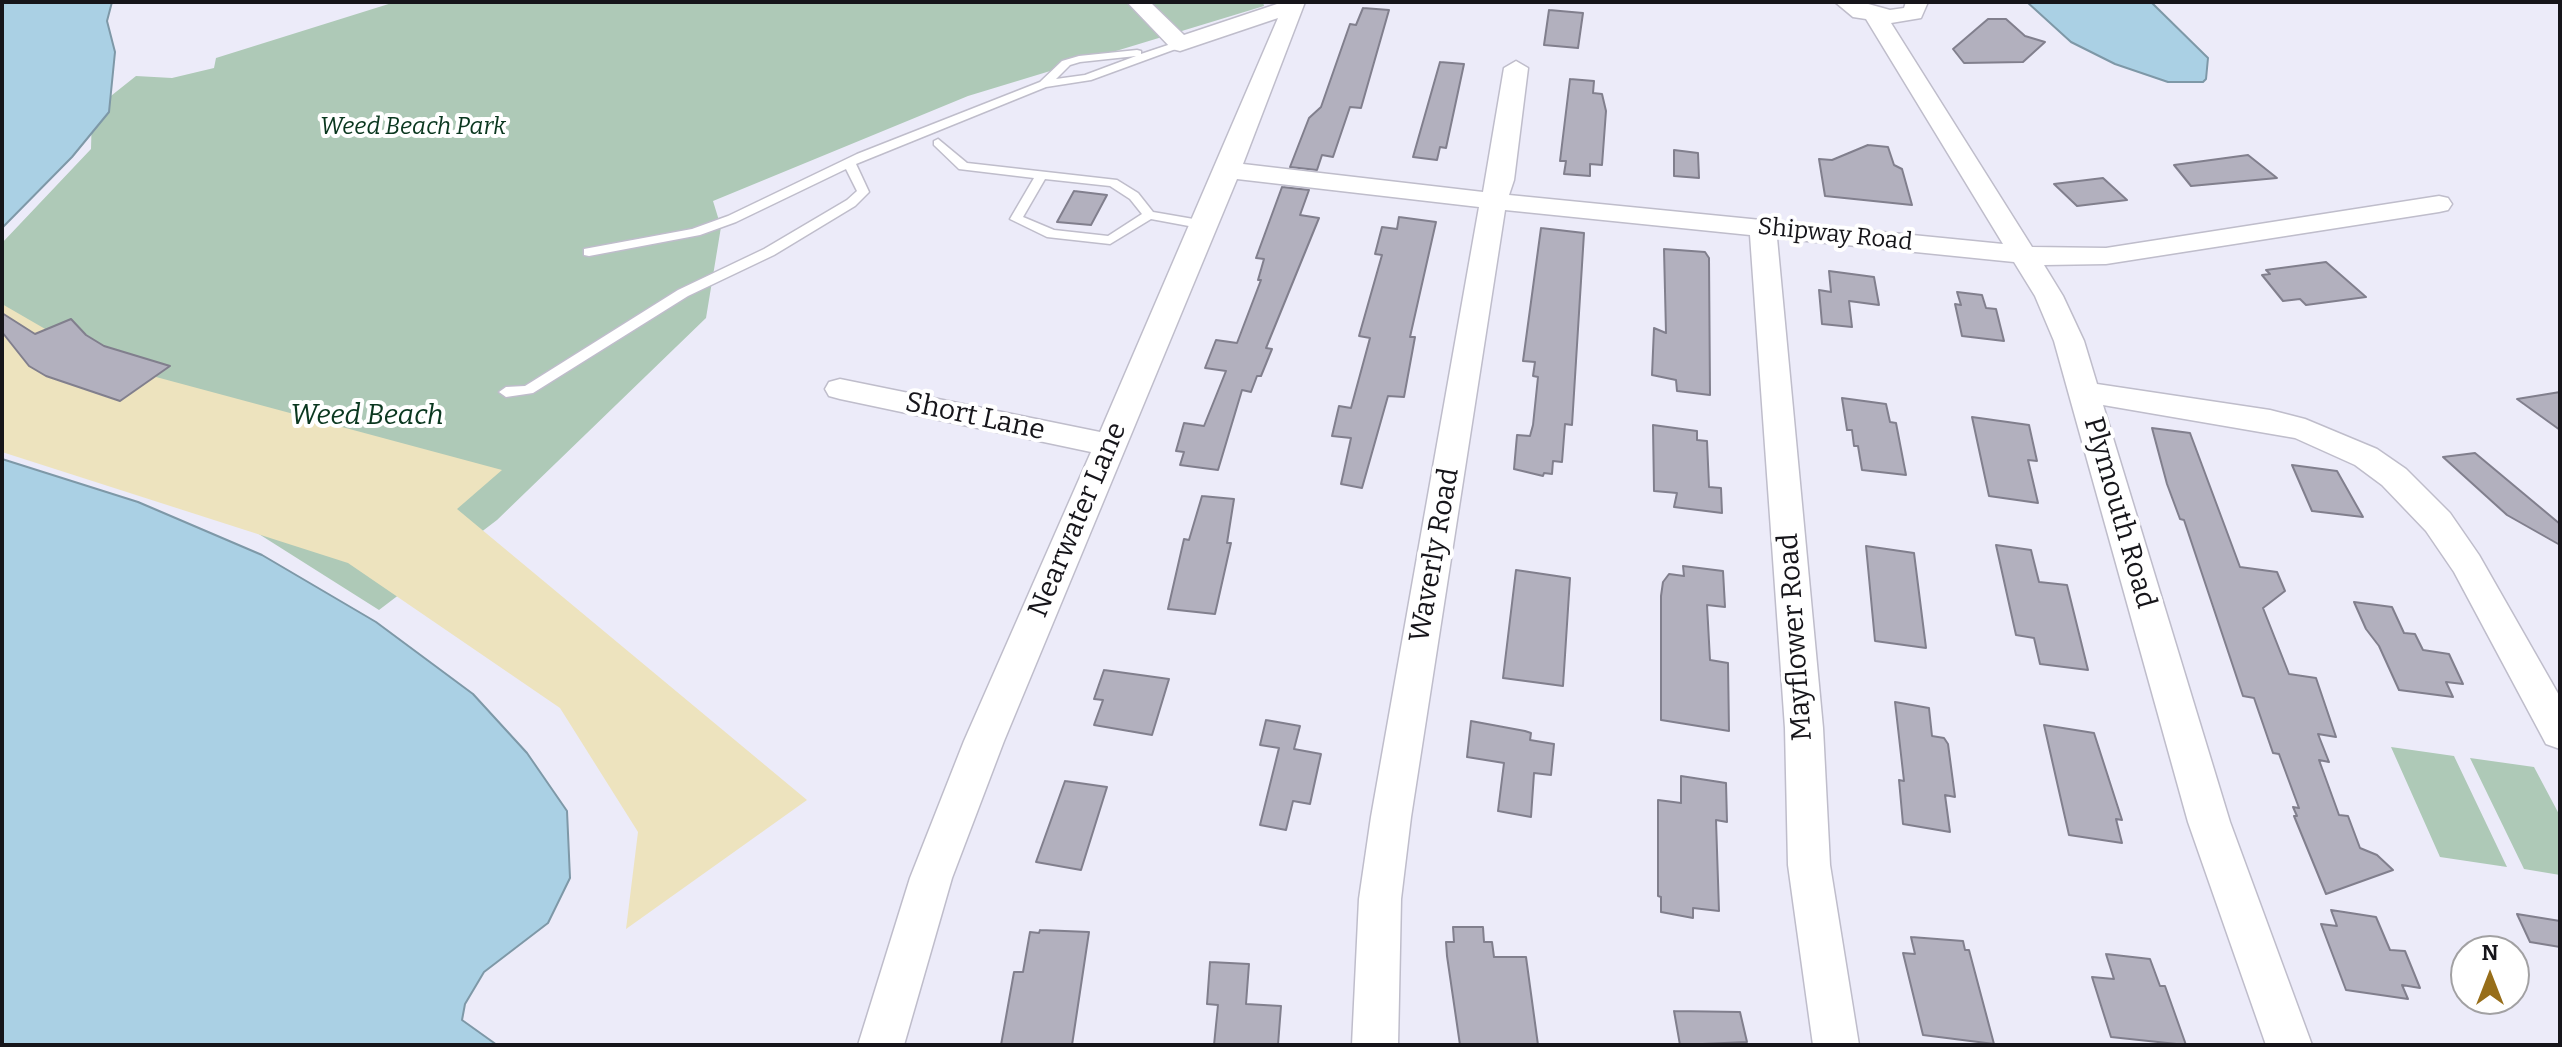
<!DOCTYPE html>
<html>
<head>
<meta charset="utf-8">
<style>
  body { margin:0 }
  #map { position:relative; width:2562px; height:1047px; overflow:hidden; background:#ecebf9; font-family:Bitter,serif }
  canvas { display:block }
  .frame { position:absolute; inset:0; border:4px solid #16151a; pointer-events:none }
  .north { position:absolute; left:2450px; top:935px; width:80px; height:80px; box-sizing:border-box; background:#fff; border:2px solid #a2a1a3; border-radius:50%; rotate:0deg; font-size:22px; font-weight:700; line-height:32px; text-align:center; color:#16151a }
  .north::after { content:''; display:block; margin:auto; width:28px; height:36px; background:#976e1a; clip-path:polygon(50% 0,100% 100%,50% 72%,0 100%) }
</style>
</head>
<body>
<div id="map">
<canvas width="2562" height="1047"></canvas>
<div class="frame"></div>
<div class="north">N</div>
</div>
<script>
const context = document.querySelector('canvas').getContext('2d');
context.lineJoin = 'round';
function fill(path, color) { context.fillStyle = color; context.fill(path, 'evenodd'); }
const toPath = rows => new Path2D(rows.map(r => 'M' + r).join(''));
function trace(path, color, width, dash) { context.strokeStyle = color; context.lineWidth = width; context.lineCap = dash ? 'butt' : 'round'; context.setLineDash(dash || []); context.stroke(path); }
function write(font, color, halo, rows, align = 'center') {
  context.font = font + ' Bitter,serif'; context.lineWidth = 8; context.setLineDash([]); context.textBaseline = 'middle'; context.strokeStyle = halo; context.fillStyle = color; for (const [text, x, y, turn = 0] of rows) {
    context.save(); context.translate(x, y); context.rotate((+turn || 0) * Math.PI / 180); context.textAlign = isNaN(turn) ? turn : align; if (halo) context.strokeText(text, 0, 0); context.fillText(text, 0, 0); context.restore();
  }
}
const green = toPath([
  [395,2,1263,2,1264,6,968,96,713,201,721,227,706,318,497,520,379,610,243,524,2,445,2,243,91,149,92,111,136,76,172,78,214,68,216,58],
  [2391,747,2454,756,2507,867,2440,857],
  [2470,758,2534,767,2560,816,2560,875,2524,869]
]);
const sand = toPath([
  [2,304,104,363,502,470,457,509,807,800,626,929,638,832,560,708,348,563,2,452]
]);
const water = toPath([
  [2,2,112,2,107,21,115,52,109,112,72,157,2,228,2,2],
  [2027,2,2151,2,2208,58,2206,79,2203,82,2168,82,2115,64,2071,42,2027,2],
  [2,459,138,502,262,555,376,622,473,694,527,753,567,811,570,878,548,923,484,972,465,1004,462,1020,497,1045,2,1045,2,459]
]);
const building = toPath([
  [1363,8,1389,10,1361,108,1350,107,1333,157,1322,155,1317,170,1290,167,1309,118,1321,107,1350,24,1356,25,1363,8],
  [1549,10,1583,13,1578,48,1544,45,1549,10],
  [1988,19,2006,19,2025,36,2045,42,2023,62,1964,63,1953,49,1988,19],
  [1440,62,1464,64,1446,148,1440,147,1437,160,1413,157,1440,62],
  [1570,79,1594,81,1593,93,1602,94,1606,111,1602,165,1590,164,1590,176,1564,174,1566,161,1560,161,1570,79],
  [1868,145,1888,147,1894,165,1902,169,1912,205,1825,196,1819,159,1832,160,1868,145],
  [1674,150,1698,153,1699,178,1674,176,1674,150],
  [2248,155,2277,178,2191,186,2174,165,2248,155],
  [2103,178,2127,200,2077,206,2054,184,2103,178],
  [1282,187,1309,190,1300,215,1319,218,1266,348,1272,349,1261,376,1257,376,1251,392,1242,390,1218,470,1180,465,1184,452,1176,451,1184,423,1204,426,1226,371,1205,368,1216,340,1237,343,1261,280,1258,280,1264,259,1256,258,1282,187],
  [1074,191,1107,195,1091,225,1057,222,1074,191],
  [1399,217,1436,222,1410,337,1415,337,1404,397,1388,396,1362,488,1341,484,1351,438,1332,436,1339,406,1351,408,1370,338,1359,336,1382,255,1375,254,1382,227,1397,229,1399,217],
  [1541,228,1584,233,1572,425,1565,424,1562,462,1553,461,1552,474,1544,473,1543,476,1514,469,1517,435,1530,436,1533,425,1538,377,1533,376,1535,362,1523,361,1541,228],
  [1664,249,1705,252,1709,258,1710,395,1677,391,1676,380,1652,375,1654,328,1666,333,1664,249],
  [2326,262,2366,297,2306,305,2300,299,2283,301,2262,275,2270,274,2266,270,2326,262],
  [1829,271,1874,277,1879,305,1849,301,1852,327,1822,324,1819,290,1831,292,1829,271],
  [1957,292,1982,295,1986,308,1996,309,2004,341,1962,336,1955,304,1961,305,1957,292],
  [2,313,35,334,71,319,86,335,104,346,170,366,120,401,46,376,29,366,2,332,2,313],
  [2560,392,2560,430,2517,399,2560,392],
  [1842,398,1886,404,1890,422,1896,423,1906,475,1862,470,1858,446,1854,446,1852,430,1847,430,1842,398],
  [1972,417,2029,425,2037,461,2028,460,2038,503,1989,496,1972,417],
  [1653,425,1697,431,1697,440,1707,441,1709,487,1721,488,1722,513,1674,507,1677,493,1654,491,1653,425],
  [2152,428,2190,433,2240,567,2277,572,2285,591,2263,608,2289,674,2316,678,2336,737,2318,734,2329,762,2319,760,2339,815,2348,816,2360,848,2377,855,2393,870,2326,894,2294,816,2297,816,2293,807,2299,808,2279,754,2273,753,2254,698,2243,696,2184,520,2180,519,2167,484,2152,428],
  [2475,453,2560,524,2560,545,2507,515,2443,457,2475,453],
  [2292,465,2337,471,2363,517,2312,511,2292,465],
  [1202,496,1234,499,1227,543,1231,543,1215,614,1168,609,1184,539,1189,540,1202,496],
  [1996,545,2031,550,2039,582,2067,585,2088,670,2040,664,2034,638,2016,635,1996,545],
  [1866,546,1914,553,1926,648,1875,641,1866,546],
  [1683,566,1723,571,1725,607,1707,605,1710,660,1728,663,1729,731,1661,720,1661,596,1663,582,1669,574,1684,576,1683,566],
  [1516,570,1570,578,1563,686,1503,678,1516,570],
  [2354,602,2392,607,2404,633,2415,634,2423,650,2449,654,2463,684,2446,682,2453,697,2399,690,2379,646,2366,629,2354,602],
  [1104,670,1169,679,1152,735,1094,725,1103,700,1094,699,1104,670],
  [1895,702,1929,708,1932,736,1944,738,1948,744,1955,797,1945,795,1950,832,1903,824,1899,780,1904,781,1895,702],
  [1266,720,1300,726,1294,749,1321,754,1310,804,1293,801,1286,830,1260,825,1279,748,1260,745,1266,720],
  [1471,721,1525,731,1531,733,1530,740,1554,744,1551,775,1534,773,1531,817,1498,811,1504,763,1467,757,1471,721],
  [2044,725,2094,733,2122,820,2116,819,2122,843,2069,835,2044,725],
  [1681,776,1726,783,1727,822,1716,820,1719,911,1693,908,1693,918,1661,912,1661,897,1658,896,1658,800,1681,803,1681,776],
  [1065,781,1107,787,1081,870,1036,862,1065,781],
  [2331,910,2376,917,2390,950,2405,951,2420,988,2402,985,2408,999,2346,990,2321,924,2337,926,2331,910],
  [2517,914,2560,921,2560,947,2530,942,2517,914],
  [1453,927,1483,927,1484,942,1492,942,1494,957,1526,957,1538,1045,1460,1045,1447,956,1446,942,1454,942,1453,927],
  [1040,930,1089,932,1072,1045,1001,1045,1014,972,1023,972,1030,932,1039,933,1040,930],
  [1911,937,1963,941,1965,950,1969,950,1994,1044,1923,1035,1903,953,1915,954,1911,937],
  [2106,954,2150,959,2160,986,2165,986,2186,1045,2111,1037,2092,977,2114,979,2106,954],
  [1210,962,1249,964,1246,1004,1281,1006,1278,1045,1214,1045,1218,1005,1207,1004,1210,962],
  [1674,1011,1740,1012,1747,1042,1680,1045,1674,1011]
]);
const lane = toPath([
  [1180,41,1184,42,1184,46,1091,80,1046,87,856,164,869,192,855,206,774,255,688,296,533,393,506,397,499,392,506,387,525,386,678,290,764,249,847,200,857,191,846,169,736,222,700,235,589,256,584,255,584,249,692,229,728,216,857,154,1040,82,1062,61,1079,56,1137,50,1141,51,1141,54,1180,41],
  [1136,56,1085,75,1056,79,1070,65,1080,62,1136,56],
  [938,139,967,163,1117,180,1138,193,1153,212,1205,221,1211,225,1205,229,1151,219,1110,244,1047,237,1010,219,1034,178,959,169,934,145,934,141,938,139],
  [1045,179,1110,186,1130,199,1142,214,1108,236,1054,230,1023,217,1045,179]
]);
const street = toPath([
  [1127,2,1150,2,1184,35,1283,2,1305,2,1243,164,1483,192,1504,68,1516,61,1528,68,1514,180,1509,195,2003,244,1866,19,1853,17,1835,2,1861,2,1890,10,1904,8,1906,2,1928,2,1921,18,1891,23,2032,247,2106,248,2439,196,2448,198,2452,204,2448,210,2439,212,2106,264,2044,265,2063,296,2084,341,2097,384,2270,410,2305,419,2377,449,2406,469,2450,513,2479,555,2560,697,2560,749,2546,744,2454,572,2426,531,2382,485,2355,465,2295,438,2103,405,2230,822,2312,1045,2266,1045,2188,822,2054,341,2035,296,2014,262,1777,238,1823,728,1830,865,1859,1045,1813,1045,1788,865,1785,728,1750,235,1505,210,1411,817,1401,899,1398,1045,1352,1045,1359,899,1371,817,1479,207,1237,179,1004,741,952,878,904,1045,858,1045,910,878,964,741,1091,452,840,399,829,396,825,389,829,382,840,379,1100,432,1278,18,1180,51,1172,49,1127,2]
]);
const farParknames = [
  ["Weed Beach Park",413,127]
];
const farStreetnames = [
  ["Shipway Road",1835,235,6]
];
const parkNames = [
  ["Weed Beach",367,416]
];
const streetNames = [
  ["Short Lane",975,417,12],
  ["Plymouth Road",2119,513,74],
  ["Nearwater Lane",1078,520,-67],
  ["Waverly Road",1435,555,-80],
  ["Mayflower Road",1796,637,-94]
];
fill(green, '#aec9b7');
fill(sand, '#ede3be');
fill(water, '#aad0e4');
trace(water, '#7e98a7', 2);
fill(building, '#b2b0be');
trace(building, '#817f8d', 2);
trace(lane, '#bfbdcb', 3);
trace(street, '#bfbdcb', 3);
fill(lane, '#fff');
fill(street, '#fff');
write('italic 24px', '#0a371f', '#fff', farParknames);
write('24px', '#16151a', '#fff', farStreetnames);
write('italic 28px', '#0a371f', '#fff', parkNames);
write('28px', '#16151a', '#fff', streetNames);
</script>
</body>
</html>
